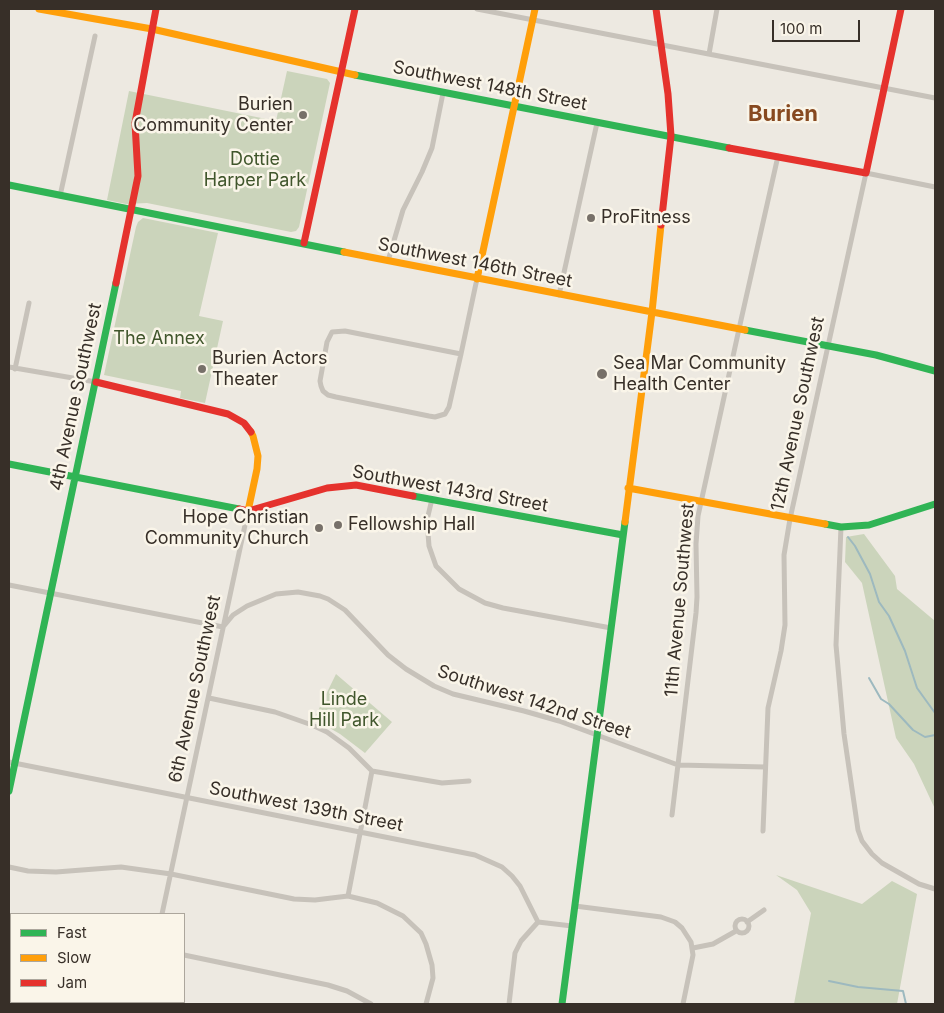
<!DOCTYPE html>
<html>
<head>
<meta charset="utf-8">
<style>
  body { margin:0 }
  #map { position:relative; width:944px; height:1013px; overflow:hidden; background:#ede9e1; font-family:Inter,sans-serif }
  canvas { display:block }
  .frame { position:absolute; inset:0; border:10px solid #372f28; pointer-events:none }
  .legend { position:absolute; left:10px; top:913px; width:175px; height:90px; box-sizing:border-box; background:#faf5e9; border:1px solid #aca69c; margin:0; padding:6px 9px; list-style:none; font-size:15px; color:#372f28 }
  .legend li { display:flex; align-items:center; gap:10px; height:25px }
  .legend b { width:25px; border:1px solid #aca69c }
  .scale { position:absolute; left:772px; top:20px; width:88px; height:22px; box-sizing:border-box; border:2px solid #372f28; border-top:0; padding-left:6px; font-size:15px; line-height:18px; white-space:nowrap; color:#372f28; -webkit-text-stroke:4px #faf5e9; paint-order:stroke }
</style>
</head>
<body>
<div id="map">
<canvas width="944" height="1013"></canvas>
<div class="frame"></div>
<ul class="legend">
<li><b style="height:6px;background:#30b455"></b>Fast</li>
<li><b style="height:6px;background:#ff9f0a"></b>Slow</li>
<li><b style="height:6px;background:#e5322d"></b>Jam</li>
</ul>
<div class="scale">100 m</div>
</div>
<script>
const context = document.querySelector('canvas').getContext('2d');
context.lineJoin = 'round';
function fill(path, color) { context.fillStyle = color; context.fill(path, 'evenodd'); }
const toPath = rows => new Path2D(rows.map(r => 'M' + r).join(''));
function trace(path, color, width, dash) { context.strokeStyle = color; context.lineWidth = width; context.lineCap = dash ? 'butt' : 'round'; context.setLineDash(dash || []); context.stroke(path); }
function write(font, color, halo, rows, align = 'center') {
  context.font = font + ' Inter,sans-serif'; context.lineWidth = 5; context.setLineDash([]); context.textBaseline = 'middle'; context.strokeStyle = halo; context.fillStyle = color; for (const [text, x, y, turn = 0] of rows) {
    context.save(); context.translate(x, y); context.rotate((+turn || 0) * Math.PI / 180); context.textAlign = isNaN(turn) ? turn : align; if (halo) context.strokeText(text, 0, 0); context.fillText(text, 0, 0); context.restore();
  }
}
const green = toPath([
  [287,71,327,79,330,83,299,227,296,231,291,232,147,203,126,204,107,200,129,91,276,121],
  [143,218,218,233,199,316,223,321,205,403,180,398,181,391,104,375,136,227,138,222],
  [864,534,895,576,897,589,935,621,935,809,914,764,896,738,862,583,845,562,846,537],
  [336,674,392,722,365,753,340,734,314,719],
  [776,875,862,904,892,881,917,894,897,1004,794,1004,811,913,797,890]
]);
const stream = toPath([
  [848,537,855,546,870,574,879,602,889,616,905,651,917,688,935,713],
  [869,678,881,699,889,704,913,730,925,737,935,735],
  [829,981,858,987,903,991,906,1004]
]);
const street = toPath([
  [477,9,935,98],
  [709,54,717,9],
  [60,196,95,36],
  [388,261,403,210,422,172,432,148,443,93],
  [559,295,597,123],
  [461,354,345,331,332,332,327,342,320,381,321,386,323,391,328,395,336,397,429,416,435,417,445,414,449,407,461,354,475,288,477,279],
  [9,367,96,382],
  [15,369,29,303],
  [432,499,427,520,429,546,436,566,459,589,485,603,503,608,611,628],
  [841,527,836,645,844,734,858,830,862,841,872,854,882,863,919,884,935,889],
  [9,585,223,627,233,615,247,606,276,594,298,592,320,596,328,599,345,610,388,655,406,669,434,686,453,694,524,711,559,721,678,765,765,767],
  [209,698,275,712,312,725,327,732,349,748,372,771,442,783,469,781],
  [9,762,475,855,502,867,512,876,520,886,538,922],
  [672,815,696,613,697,597,696,544,698,516,739,329,778,156],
  [763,831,768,708,781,651,785,625,784,555,790,519,866,173,935,187],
  [9,867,28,871,56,872,121,867,171,874,294,899,315,900,348,896,377,903,403,916,421,933,426,944,432,965,433,978,426,1004],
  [348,896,372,771],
  [575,906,661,917,675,922,682,928,691,942,693,955,683,1004],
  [162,914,248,511],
  '735 926a7 7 0 1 1 14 0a7 7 0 1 1-14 0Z',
  [747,922,764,910],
  [693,948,713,944,736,931],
  [184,955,328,985,347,991,371,1004],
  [9,971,11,971],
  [143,1004,143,1002],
  [509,1004,515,953,521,941,538,922,572,926]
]);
const fast = toPath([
  [355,75,729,148],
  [9,185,344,252],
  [745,330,876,355,935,371],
  [9,464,239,509],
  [413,496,623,535],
  [825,524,841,527,869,525,935,504],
  [9,791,116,283],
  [562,1004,625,522]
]);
const slow = toPath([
  [39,9,152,29,355,75],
  [344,252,745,330],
  [477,279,535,9],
  [628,488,825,524],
  [248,511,257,469,258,456,253,436,251,432],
  [625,522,652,312,661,225]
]);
const jam = toPath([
  [656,9,668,94,671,136,661,225],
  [729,148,866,173,901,9],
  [304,243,355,9],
  [116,283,138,176,135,123,156,9],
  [96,382,228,414,244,423,251,432],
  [239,509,248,511,327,488,356,485,413,496]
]);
const markers = [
  [303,115,5,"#777069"],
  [591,218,5,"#777069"],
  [202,369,5,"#777069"],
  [602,374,6,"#777069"],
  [338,525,5,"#777069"],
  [319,528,5,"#777069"]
];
const streetNames = [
  ["Southwest 148th Street",490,86,11],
  ["Southwest 146th Street",475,263,11],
  ["4th Avenue Southwest",76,397,-78],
  ["12th Avenue Southwest",798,414,-78],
  ["Southwest 143rd Street",450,489,10],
  ["11th Avenue Southwest",680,600,-85],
  ["6th Avenue Southwest",195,689,-78],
  ["Southwest 142nd Street",534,702,18],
  ["Southwest 139th Street",306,807,11]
];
const poiNames = [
  ["Burien",293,105,"right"],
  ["Community Center",293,126,"right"],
  ["ProFitness",601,218],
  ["Burien Actors",212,359],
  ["Theater",212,380],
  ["Sea Mar Community",613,364],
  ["Health Center",613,385],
  ["Hope Christian",309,518,"right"],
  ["Community Church",309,539,"right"],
  ["Fellowship Hall",348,525]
];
const parkNames = [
  ["Dottie",255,160],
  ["Harper Park",255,181],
  ["The Annex",159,339],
  ["Linde",344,700],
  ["Hill Park",344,721]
];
const districtNames = [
  ["Burien",783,114]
];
fill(green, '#cbd4bb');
trace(stream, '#9db9bf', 2);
trace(street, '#c7c2ba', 5);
trace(fast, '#30b455', 7);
trace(slow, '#ff9f0a', 7);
trace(jam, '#e5322d', 7);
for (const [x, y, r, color] of markers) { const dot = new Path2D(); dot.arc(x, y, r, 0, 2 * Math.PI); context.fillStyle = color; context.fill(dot); trace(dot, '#faf5e9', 2); }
write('18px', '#372f28', '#faf5e9', streetNames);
write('18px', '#372f28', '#faf5e9', poiNames, 'left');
write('18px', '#40562c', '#faf5e9', parkNames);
write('bold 22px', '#874920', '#faf5e9', districtNames);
</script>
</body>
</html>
